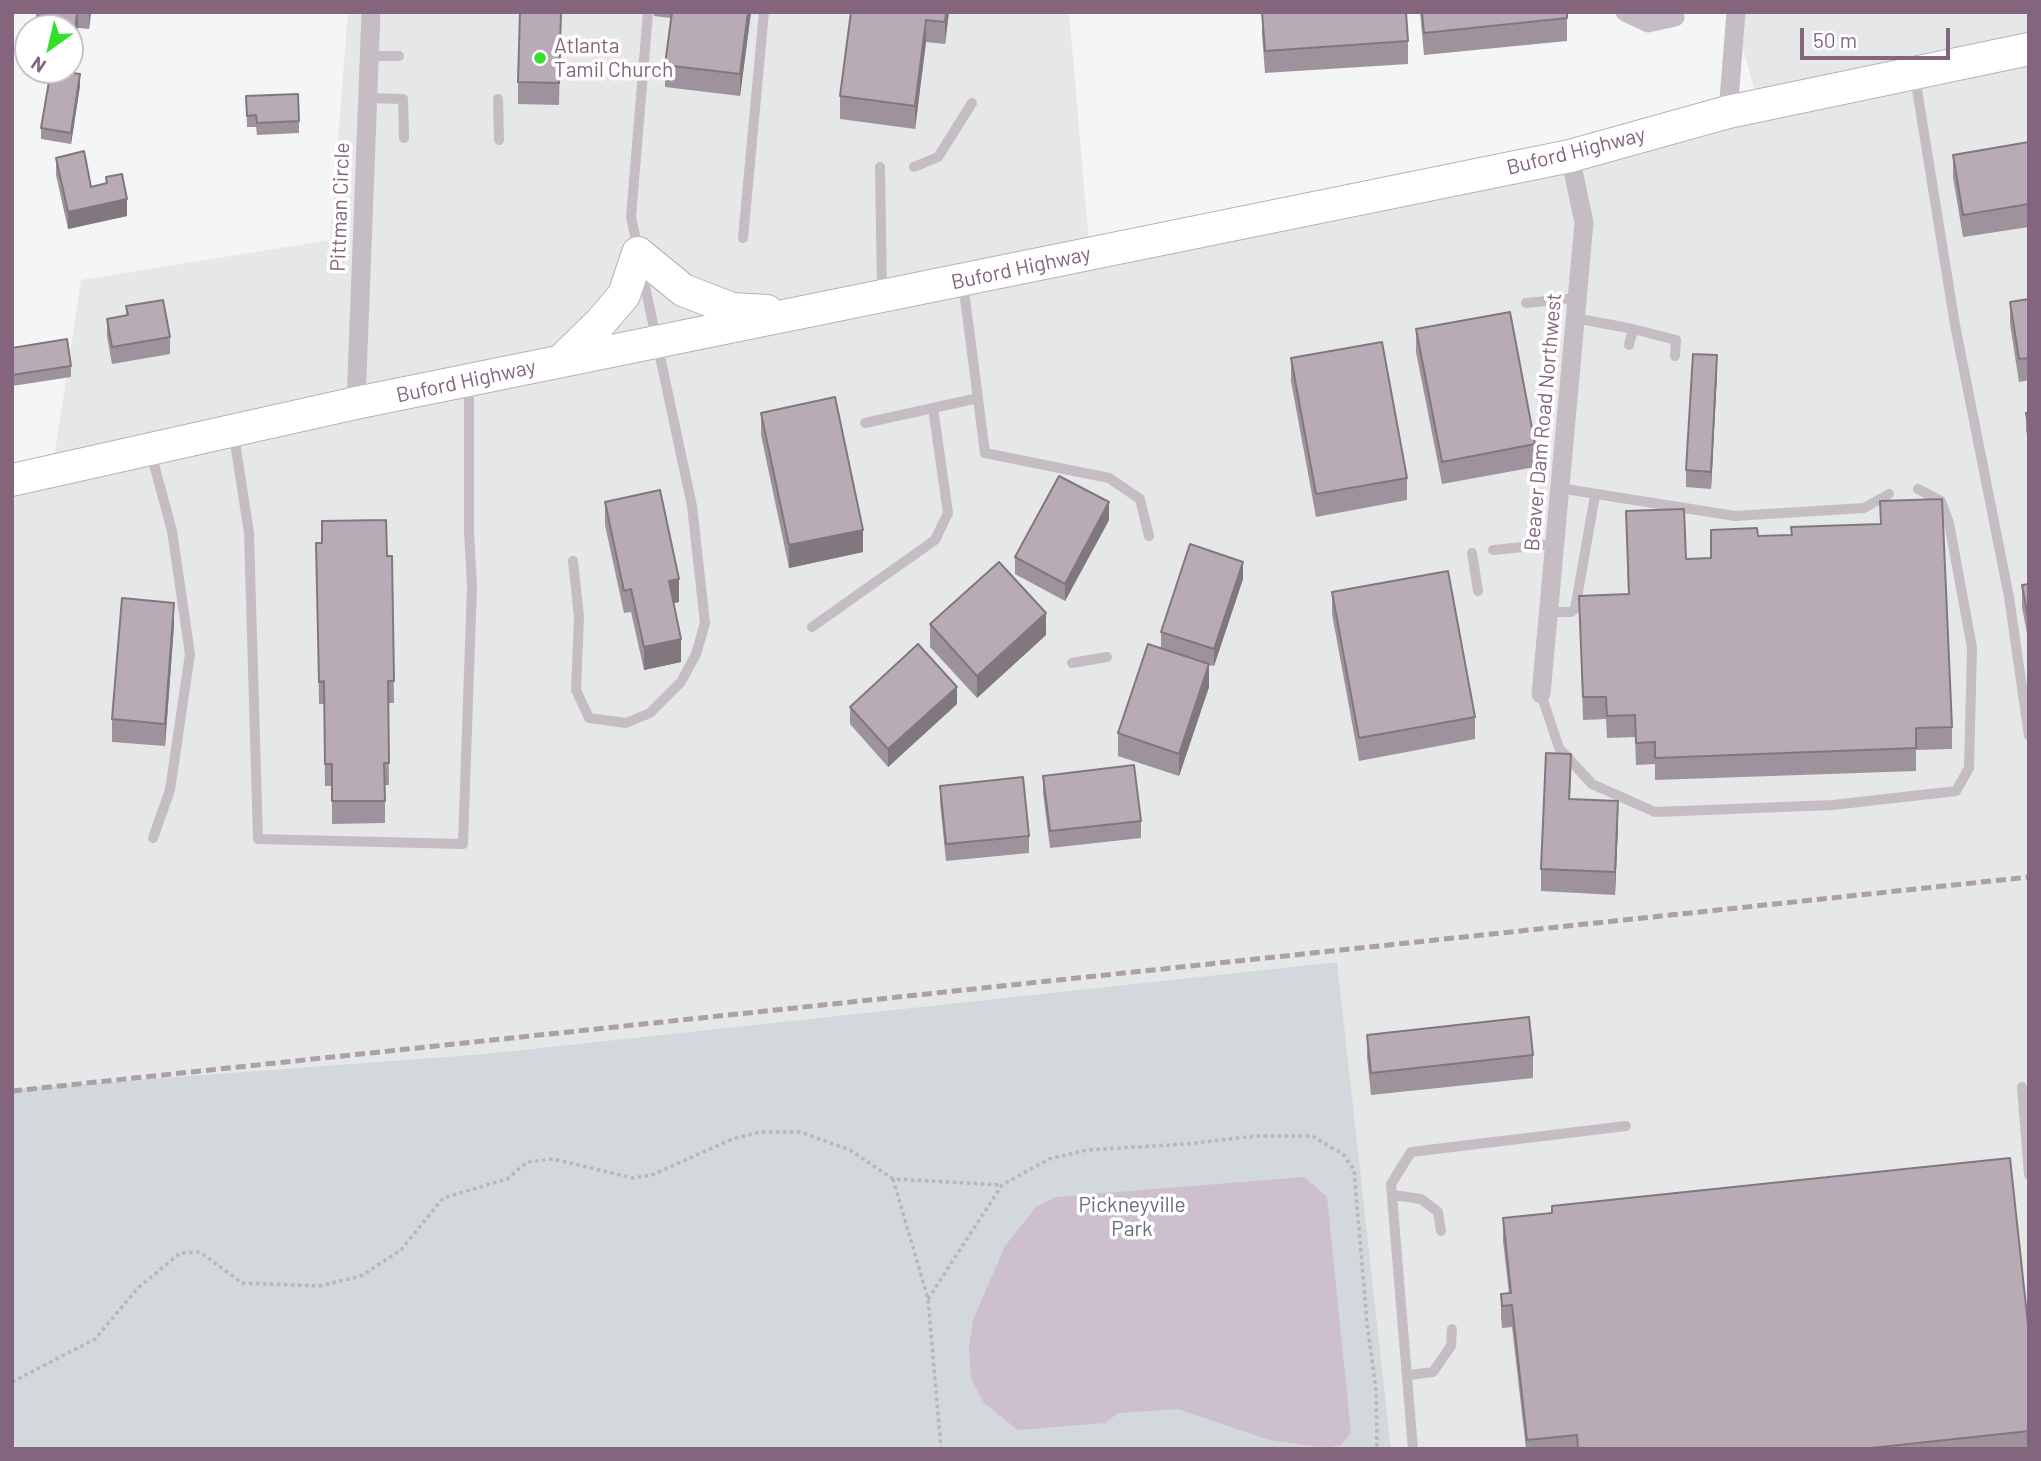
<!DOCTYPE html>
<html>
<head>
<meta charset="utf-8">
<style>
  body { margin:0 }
  #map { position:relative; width:2041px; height:1461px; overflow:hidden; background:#f3f6f5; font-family:Barlow,sans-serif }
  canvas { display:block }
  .frame { position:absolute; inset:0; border:14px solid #83667e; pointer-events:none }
  .north { position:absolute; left:14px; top:14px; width:70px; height:70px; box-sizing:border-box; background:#fff; border:2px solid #cdc2cb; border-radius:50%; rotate:214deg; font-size:19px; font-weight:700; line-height:28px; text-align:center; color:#83667e }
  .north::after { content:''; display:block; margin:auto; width:24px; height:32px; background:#32df2a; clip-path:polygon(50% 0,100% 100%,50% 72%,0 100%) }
  .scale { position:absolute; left:1800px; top:28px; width:150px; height:32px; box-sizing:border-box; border:4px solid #83667e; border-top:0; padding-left:9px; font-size:21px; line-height:24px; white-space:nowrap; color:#83667e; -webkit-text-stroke:5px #fff; paint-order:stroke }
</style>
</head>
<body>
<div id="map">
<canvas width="2041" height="1461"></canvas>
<div class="frame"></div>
<div class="north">N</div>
<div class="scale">50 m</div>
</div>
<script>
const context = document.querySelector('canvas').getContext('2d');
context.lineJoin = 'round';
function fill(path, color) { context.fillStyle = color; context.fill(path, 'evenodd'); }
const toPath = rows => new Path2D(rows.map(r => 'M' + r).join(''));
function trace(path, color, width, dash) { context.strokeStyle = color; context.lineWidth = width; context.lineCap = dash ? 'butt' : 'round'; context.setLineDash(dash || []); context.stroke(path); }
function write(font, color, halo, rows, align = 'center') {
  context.font = font + ' Barlow,sans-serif'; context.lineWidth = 7; context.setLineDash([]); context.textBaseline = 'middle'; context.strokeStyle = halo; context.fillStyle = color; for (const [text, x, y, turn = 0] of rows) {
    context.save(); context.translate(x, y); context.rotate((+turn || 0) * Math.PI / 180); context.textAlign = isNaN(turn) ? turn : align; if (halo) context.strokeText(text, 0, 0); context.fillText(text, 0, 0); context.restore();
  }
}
const built = toPath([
  [348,12,1069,12,1089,243,1758,103,1733,12,2029,12,2029,1449,1391,1449,1336,962,484,1054,12,1089,12,474,53,465,81,280,330,240]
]);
const green = toPath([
  [1337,962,1391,1449,12,1449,12,1089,484,1054]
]);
const water = toPath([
  [1304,1177,1327,1197,1351,1433,1341,1445,1325,1448,1269,1440,1178,1409,1118,1413,1105,1423,1018,1430,984,1403,971,1378,969,1348,973,1320,1005,1246,1036,1207,1056,1197]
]);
const path = toPath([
  [893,1179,928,1299,941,1449],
  [928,1299,1002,1185,1049,1159,1087,1150,1186,1144,1256,1136,1312,1136,1343,1154,1354,1170,1367,1323,1376,1390,1377,1449],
  [12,1382,95,1339,138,1288,180,1253,200,1252,242,1283,319,1286,361,1276,401,1250,443,1198,507,1179,527,1162,553,1159,633,1178,652,1175,732,1139,760,1132,800,1132,850,1150,893,1179,1002,1185]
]);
const lane = toPath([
  [368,56,399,56],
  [1915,77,1955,325,2009,597,2029,736],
  [367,98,403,99,404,138],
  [498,99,499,140],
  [880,167,882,292],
  [914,167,938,157,972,103],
  [743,238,764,12],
  [638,250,631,217,648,12],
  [963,283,985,453,1109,478,1140,499,1149,536],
  [1526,303,1577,298],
  [1575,318,1633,329,1629,345],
  [1633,329,1676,340,1675,356],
  [865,423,978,398],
  [234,436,249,533,258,839,463,844,472,586,469,533,469,384],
  [151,453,172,531,190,654,170,790,153,838],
  [1559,488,1735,516,1864,508,1889,494],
  [1493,550,1554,544],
  [1472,553,1478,591],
  [573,561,579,617,576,690,589,718,626,723,650,713,681,682,696,654,705,623,692,506,642,272],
  [1548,612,1571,612,1575,609,1595,495],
  [812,627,935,540,948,513,933,408],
  [1072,663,1107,657],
  [1541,694,1559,748,1592,784,1655,812,1833,805,1956,791,1969,768,1972,648,1949,523,1941,501,1918,489],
  [2022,1087,2029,1175],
  [1393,1195,1421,1199,1438,1212,1441,1231],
  [1409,1375,1433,1372,1451,1346,1452,1329],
  [1413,1449,1391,1184,1411,1152,1626,1126]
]);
const street = toPath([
  [1625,12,1648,23,1675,17],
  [1728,112,1736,12],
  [356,403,371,12],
  [1541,694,1584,223,1570,156]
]);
const primary = toPath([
  [561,361,600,323,624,295,638,253,683,290,732,309,767,311],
  [12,480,356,403,1570,156,1728,112,2029,49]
]);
const rail = toPath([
  [12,1091,2029,877]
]);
const wall = toPath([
  [36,12,91,12,89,29,78,28,75,52,70,51,70,28,36,21],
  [561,12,559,105,518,104,518,82],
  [654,12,751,12,740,96,665,87,665,65,671,18,654,16],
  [851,12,949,12,945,44,926,42,915,129,840,119,840,96],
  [1262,12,1408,41,1408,64,1265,73,1262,34],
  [1420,12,1567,12,1567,41,1424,55],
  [80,86,71,144,41,139,41,128],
  [246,96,299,121,299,133,257,135,256,127,247,127],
  [2029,142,2029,227,1963,237,1953,177,1953,155],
  [56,158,91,187,106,184,106,177,127,216,68,229,56,175],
  [2029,299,2029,380,2019,382,2010,324,2010,302],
  [126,306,170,337,170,354,112,364,107,336,107,319,126,315],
  [1416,329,1535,444,1535,467,1442,484,1416,352],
  [12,348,71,366,71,377,12,386],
  [1291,358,1407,478,1407,500,1316,517,1291,381],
  [1717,372,1711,489,1686,487,1686,470],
  [2029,412,2029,447,2026,430,2026,413],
  [761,413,863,552,789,568,761,435],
  [1880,501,1952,727,1952,749,1916,750,1916,771,1655,780,1655,764,1636,765,1635,737,1607,738,1606,719,1583,720,1579,596,1628,594,1626,511,1686,559,1711,558,1711,530,1758,536,1791,535,1880,524],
  [605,502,679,602,673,603,681,662,644,670,631,612,624,613,605,525],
  [1109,520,1065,601,1015,574,1015,557],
  [316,543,387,556,392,556,394,703,388,703,389,785,385,785,385,823,332,824,332,786,325,786,324,704,319,704],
  [1243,579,1214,666,1209,665,1209,687,1179,776,1118,756,1118,733,1161,648,1161,632],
  [2029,584,2029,644,2022,607,2022,585],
  [1332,592,1475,717,1475,739,1359,761,1332,614],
  [930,624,1046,635,977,698,930,647],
  [174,625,165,746,112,742,112,719],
  [957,704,888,767,850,724,850,707],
  [1043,776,1141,821,1141,838,1050,848,1043,793],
  [1571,777,1570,799,1618,824,1615,895,1541,891,1541,869],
  [940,786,1029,836,1029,853,946,861,940,803],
  [1367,1035,1533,1055,1533,1078,1371,1095,1367,1057],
  [1552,1206,2029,1334,2029,1449,1526,1449,1512,1327,1502,1328,1501,1317,1501,1294,1509,1294,1503,1241,1503,1218,1552,1213]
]);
const shadedWall = toPath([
  [78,12,78,28,75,52,75,35],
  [89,12,91,12,89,29],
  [748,12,751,12,740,96,740,74],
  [946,12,949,12,945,44,945,22],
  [926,20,926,42,915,129,915,106],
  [80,74,80,86,71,144,71,133],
  [127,199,127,216,68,229,68,212],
  [1717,355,1717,372,1711,489,1711,472],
  [1109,502,1109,520,1065,601,1065,584],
  [863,530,863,552,789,568,789,545],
  [1243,562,1243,579,1214,666,1214,649],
  [679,579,679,602,669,604,669,581],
  [174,603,174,625,165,746,165,724],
  [1046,613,1046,635,977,698,977,676],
  [681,639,681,662,644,670,644,647],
  [1209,664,1209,687,1179,776,1179,754],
  [957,687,957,704,888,767,888,749],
  [1618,801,1618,824,1615,895,1615,872]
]);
const building = toPath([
  [48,12,77,12,75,35,70,34,70,28,46,28,48,12],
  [520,12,561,12,559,83,518,82,520,12],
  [672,12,748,12,740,74,665,65,672,12],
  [851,12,946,12,945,22,926,20,915,106,840,96,851,12],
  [1262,12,1406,12,1408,41,1265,51,1262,12],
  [1422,12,1567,12,1567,18,1424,33,1422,12],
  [51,70,80,74,71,133,41,128,51,70],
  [298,94,299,121,257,123,256,115,247,116,246,96,298,94],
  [2029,142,2029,204,1963,215,1953,155,2029,142],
  [84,151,91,187,107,183,106,177,122,174,127,199,68,212,56,158,84,151],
  [2029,299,2029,358,2019,359,2010,302,2029,299],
  [163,300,170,337,112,347,107,319,128,315,126,306,163,300],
  [1510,312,1535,444,1442,462,1416,329,1510,312],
  [67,339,71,366,12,375,12,348,67,339],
  [1382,342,1407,478,1316,494,1291,358,1382,342],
  [1693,354,1717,355,1711,472,1686,470,1693,354],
  [835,397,863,530,789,545,761,413,835,397],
  [2029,412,2029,430,2026,413,2029,412],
  [1059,476,1109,502,1065,584,1015,557,1059,476],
  [660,490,679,579,669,581,681,639,644,647,631,589,624,591,605,502,660,490],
  [1942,499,1952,727,1916,728,1916,748,1655,758,1655,742,1636,743,1635,715,1607,716,1606,697,1583,697,1579,596,1629,594,1626,511,1684,509,1686,559,1711,558,1711,530,1757,528,1758,536,1792,535,1791,527,1881,524,1880,501,1942,499],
  [386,520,387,556,392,556,394,681,388,681,389,763,384,763,385,801,332,801,332,764,325,764,324,681,319,682,316,543,322,543,322,521,386,520],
  [1190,544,1243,562,1214,649,1161,632,1190,544],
  [999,562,1046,613,977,676,930,624,999,562],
  [1448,571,1475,717,1359,738,1332,592,1448,571],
  [2029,584,2029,622,2022,585,2029,584],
  [122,598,174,603,165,724,112,719,122,598],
  [918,644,957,687,888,749,850,707,918,644],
  [1148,644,1209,664,1179,754,1118,733,1148,644],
  [1546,753,1571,754,1569,799,1618,801,1615,872,1541,869,1546,753],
  [1134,765,1141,821,1050,831,1043,776,1134,765],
  [1023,777,1029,836,946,844,940,786,1023,777],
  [1529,1017,1533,1055,1371,1073,1367,1035,1529,1017],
  [2010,1158,2029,1334,2029,1431,1862,1449,1578,1449,1577,1435,1527,1440,1512,1305,1502,1306,1501,1294,1511,1293,1503,1218,1552,1213,1552,1206,2010,1158]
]);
const markers = [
  [540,58,7,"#32df2a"]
];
const poiNames = [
  ["Atlanta",554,46],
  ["Tamil Church",554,70]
];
const streetNames = [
  ["Buford Highway",1576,151,-14],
  ["Pittman Circle",340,207,-88],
  ["Buford Highway",1021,268,-12],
  ["Buford Highway",466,381,-12],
  ["Beaver Dam Road Northwest",1543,422,-85]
];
const parkNames = [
  ["Pickneyville",1132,1205],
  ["Park",1132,1229]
];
fill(built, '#e6e7e7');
fill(green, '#d2d8db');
fill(water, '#cdbfcd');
trace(primary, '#bab1b8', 34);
trace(path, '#bcb6bb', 3.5, [3.5, 3.5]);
trace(lane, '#c5bdc4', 10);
trace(street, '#c5bdc4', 19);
trace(primary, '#fff', 32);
trace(rail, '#ab9fa9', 5, [10, 5]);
fill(wall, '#9e939d');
fill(shadedWall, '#81787f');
fill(building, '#b8abb6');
trace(building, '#81787f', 2);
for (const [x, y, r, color] of markers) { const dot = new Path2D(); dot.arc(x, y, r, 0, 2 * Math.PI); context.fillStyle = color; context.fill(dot); trace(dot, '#fff', 2.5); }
write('21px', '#83667e', '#fff', poiNames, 'left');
write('21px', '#83667e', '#fff', streetNames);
write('21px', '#656f7b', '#fff', parkNames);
</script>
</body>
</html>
